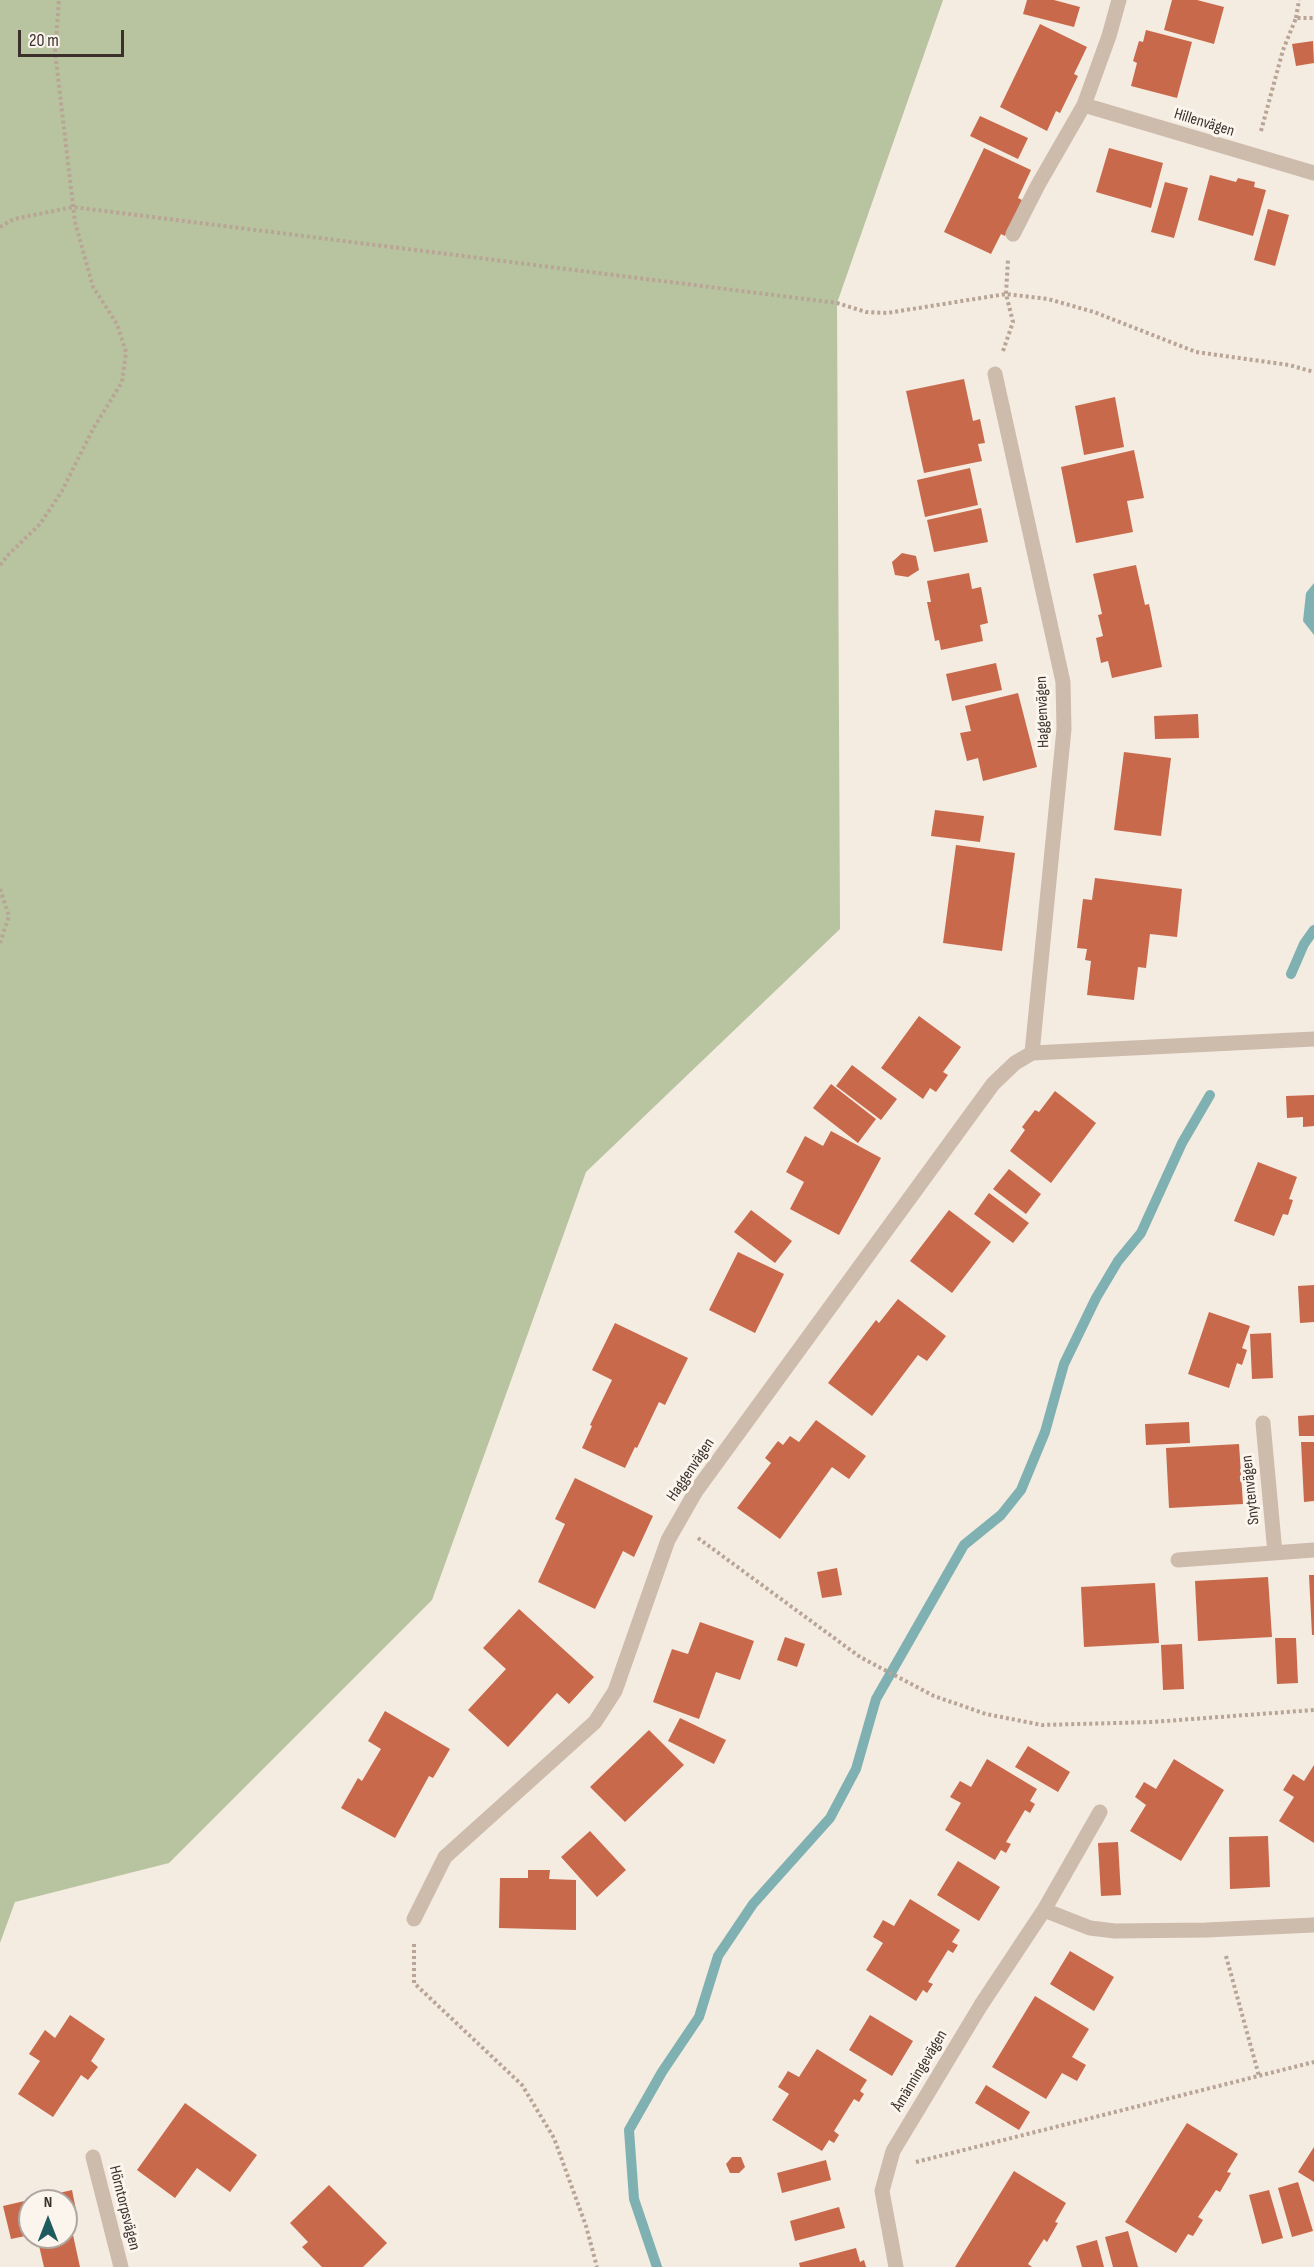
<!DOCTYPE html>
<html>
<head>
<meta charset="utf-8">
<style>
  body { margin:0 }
  #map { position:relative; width:1314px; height:2267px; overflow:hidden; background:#f4ebe1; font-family:"Sofia Sans Condensed",sans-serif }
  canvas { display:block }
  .north { position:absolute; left:18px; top:2189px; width:60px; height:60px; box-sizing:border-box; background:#fbf5ee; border:2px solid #aea6a0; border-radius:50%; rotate:0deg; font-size:16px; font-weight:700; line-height:24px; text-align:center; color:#3b302b }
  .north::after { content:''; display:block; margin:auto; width:21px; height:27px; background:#1f5a5e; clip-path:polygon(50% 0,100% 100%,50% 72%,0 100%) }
  .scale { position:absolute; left:18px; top:30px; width:106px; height:27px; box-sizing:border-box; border:3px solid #3b302b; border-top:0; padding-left:8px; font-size:18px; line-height:21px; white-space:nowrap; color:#3b302b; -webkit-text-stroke:4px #fbf5ee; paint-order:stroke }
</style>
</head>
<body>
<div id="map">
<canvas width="1314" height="2267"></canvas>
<div class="north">N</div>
<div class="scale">20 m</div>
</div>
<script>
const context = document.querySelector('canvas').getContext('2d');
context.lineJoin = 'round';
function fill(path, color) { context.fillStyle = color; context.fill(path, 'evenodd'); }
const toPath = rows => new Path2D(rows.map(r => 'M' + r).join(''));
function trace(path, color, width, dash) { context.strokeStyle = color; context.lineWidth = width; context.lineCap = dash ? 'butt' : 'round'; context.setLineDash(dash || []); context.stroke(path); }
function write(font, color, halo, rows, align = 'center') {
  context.font = font + ' "Sofia Sans Condensed",sans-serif'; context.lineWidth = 6; context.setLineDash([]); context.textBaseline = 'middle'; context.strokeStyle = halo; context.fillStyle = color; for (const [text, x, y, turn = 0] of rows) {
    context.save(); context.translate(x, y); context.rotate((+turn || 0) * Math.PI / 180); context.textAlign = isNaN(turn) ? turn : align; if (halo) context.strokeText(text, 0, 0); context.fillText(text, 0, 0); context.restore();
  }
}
const green = toPath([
  [0,0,943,0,837,303,840,929,586,1172,432,1600,169,1863,15,1902,0,1943]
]);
const water = toPath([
  [1314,583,1314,635,1303,621,1306,593]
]);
const stream = toPath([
  [1291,974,1304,944,1314,930],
  [657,2267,634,2199,629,2130,662,2072,699,2017,718,1956,753,1904,830,1818,856,1769,876,1699,964,1545,1001,1515,1021,1490,1045,1432,1064,1364,1096,1298,1118,1261,1141,1233,1182,1143,1210,1095]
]);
const building = toPath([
  [1027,0,1054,0,1080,7,1074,27,1023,14],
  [1172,0,1197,0,1224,7,1214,44,1164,30],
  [1040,24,1087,47,1074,74,1078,76,1060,113,1056,111,1047,131,1000,107],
  [1146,30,1192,42,1177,98,1131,86,1137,63,1133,61,1139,41,1143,42],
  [1313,41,1314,63,1296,66,1292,44],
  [980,116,1028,138,1018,159,970,136],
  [984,148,1031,170,1018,198,1022,200,1005,236,1001,234,991,254,944,232],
  [1109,148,1163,163,1151,208,1096,192],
  [1210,175,1236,182,1238,178,1255,182,1254,187,1266,190,1253,236,1198,220],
  [1165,182,1188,188,1174,238,1151,232],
  [1268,209,1289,215,1275,266,1254,260],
  [964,379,973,421,980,419,985,443,978,444,982,461,924,473,906,391],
  [1115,397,1124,447,1084,455,1075,406],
  [1134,450,1144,498,1127,501,1133,532,1076,543,1061,467],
  [970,468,978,505,925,517,917,480],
  [981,508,988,542,934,552,927,520],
  [902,553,916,556,919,570,908,577,895,575,892,562],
  [1136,565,1145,605,1149,604,1162,667,1112,678,1108,661,1101,663,1096,638,1103,636,1098,615,1102,614,1093,574],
  [969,573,972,589,981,587,988,623,980,625,983,641,941,650,939,640,935,641,927,602,931,602,927,581],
  [996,663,1002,690,952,701,946,674],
  [1018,693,1037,767,983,781,978,758,967,761,960,733,971,731,965,706],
  [1198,714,1199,738,1155,739,1154,716],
  [1124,752,1171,758,1161,836,1114,830],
  [935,810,984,816,980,842,931,836],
  [956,845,1015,853,1002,951,943,943],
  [1095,878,1182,889,1177,937,1150,934,1146,968,1138,967,1134,1000,1087,995,1091,961,1085,960,1087,949,1077,948,1083,899,1092,900],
  [919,1016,961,1047,943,1072,948,1075,936,1092,930,1088,923,1099,881,1068],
  [852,1065,897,1099,881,1120,836,1086],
  [831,1084,876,1119,858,1143,813,1108],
  [1055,1091,1096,1123,1051,1183,1010,1151,1025,1130,1022,1127,1035,1110,1039,1112],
  [1314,1095,1314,1126,1303,1127,1303,1117,1287,1118,1286,1096],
  [831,1131,881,1158,839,1235,790,1209,804,1182,786,1172,805,1136,823,1146],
  [1258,1162,1297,1177,1289,1199,1293,1200,1288,1215,1283,1214,1274,1236,1234,1221],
  [1009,1169,1041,1194,1026,1214,993,1189],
  [989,1193,1029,1223,1013,1243,974,1214],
  [751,1210,792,1241,775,1263,734,1232],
  [949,1210,991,1242,952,1293,910,1261],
  [738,1252,784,1274,755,1333,709,1310],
  [1314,1285,1314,1322,1300,1323,1298,1286],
  [898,1299,946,1336,927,1361,918,1355,872,1416,828,1383,876,1320,879,1323],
  [1209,1312,1250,1326,1242,1348,1247,1350,1242,1365,1237,1363,1229,1388,1188,1374],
  [615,1323,688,1358,665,1405,659,1402,637,1448,635,1447,625,1468,582,1448,592,1426,590,1425,612,1380,592,1370],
  [1271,1333,1273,1378,1252,1379,1250,1334],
  [1314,1415,1314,1436,1299,1436,1298,1416],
  [816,1420,866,1456,849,1479,832,1467,780,1539,737,1508,771,1463,765,1458,778,1441,783,1445,790,1436,799,1442],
  [1189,1422,1190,1443,1146,1445,1145,1424],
  [1301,1442,1314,1442,1314,1501,1304,1502],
  [1239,1444,1243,1504,1169,1508,1166,1448],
  [575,1478,653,1516,634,1557,623,1551,595,1609,538,1582,565,1524,555,1519],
  [837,1568,842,1595,822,1598,817,1572],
  [1309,1575,1314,1575,1314,1635,1312,1635],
  [1268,1577,1272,1637,1198,1641,1195,1581],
  [1155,1583,1159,1643,1084,1647,1081,1587],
  [519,1609,594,1677,569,1704,557,1693,508,1747,468,1710,506,1669,483,1648],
  [700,1622,754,1641,740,1680,716,1672,699,1719,653,1702,672,1649,688,1654],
  [785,1637,805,1644,797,1667,777,1660],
  [1275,1638,1296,1638,1298,1683,1277,1684],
  [1182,1644,1184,1689,1163,1690,1161,1645],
  [385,1711,450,1749,433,1778,429,1776,395,1838,341,1808,358,1778,362,1781,381,1749,368,1741],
  [680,1718,726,1740,714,1764,668,1741],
  [649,1730,684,1765,625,1822,590,1787],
  [1028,1746,1070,1772,1058,1792,1015,1767],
  [987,1759,1037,1789,1030,1801,1035,1804,1030,1813,1025,1810,1006,1842,1011,1844,1006,1853,1001,1850,995,1860,945,1830,961,1803,950,1797,960,1781,971,1787],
  [1174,1759,1224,1790,1181,1861,1130,1831,1146,1805,1135,1797,1144,1782,1156,1789],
  [1314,1765,1314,1843,1279,1821,1294,1797,1283,1790,1293,1774,1304,1781],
  [590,1831,626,1870,597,1897,561,1857],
  [1268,1836,1270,1887,1230,1889,1229,1837],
  [1118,1842,1121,1895,1101,1896,1098,1843],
  [958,1861,1000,1887,979,1921,937,1895],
  [528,1870,550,1870,549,1879,576,1880,576,1930,499,1928,500,1878,528,1878],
  [910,1899,960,1930,952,1942,958,1945,953,1953,948,1950,928,1982,933,1984,927,1993,923,1990,916,2001,866,1970,883,1943,873,1937,883,1920,894,1926],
  [1070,1951,1114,1977,1094,2011,1050,1984],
  [1035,1996,1089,2029,1072,2057,1086,2065,1077,2081,1062,2073,1046,2099,992,2067],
  [70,2015,105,2039,91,2061,98,2067,88,2080,81,2075,53,2117,18,2094,40,2061,29,2054,45,2030,55,2038],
  [870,2015,913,2041,892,2076,849,2050],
  [817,2049,867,2080,860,2091,864,2094,859,2102,854,2099,834,2131,839,2135,834,2143,829,2140,822,2151,772,2120,789,2094,778,2087,788,2071,799,2077],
  [986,2085,1030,2112,1019,2130,975,2103],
  [185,2103,257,2155,230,2192,197,2168,175,2198,137,2170],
  [1187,2123,1238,2154,1227,2172,1231,2173,1220,2192,1216,2190,1198,2217,1203,2220,1193,2236,1188,2234,1176,2253,1125,2222],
  [1314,2147,1314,2182,1298,2172],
  [732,2157,741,2157,745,2167,739,2173,730,2173,726,2164],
  [826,2160,831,2180,782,2193,777,2173],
  [1014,2171,1066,2203,1055,2222,1058,2223,1047,2242,1044,2239,1028,2264,1032,2267,955,2267],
  [1298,2182,1313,2231,1292,2237,1278,2188],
  [329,2185,387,2243,363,2267,322,2267,302,2247,308,2242,290,2223],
  [72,2190,76,2210,68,2212,80,2267,44,2267,37,2237,66,2237,66,2201,30,2201,30,2235,11,2239,3,2206],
  [1269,2190,1283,2238,1262,2244,1249,2195],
  [839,2207,845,2228,795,2241,790,2221],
  [1128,2231,1138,2267,1113,2267,1105,2237],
  [1097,2240,1104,2267,1082,2267,1076,2246],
  [856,2248,860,2262,864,2260,866,2267,800,2267,799,2263]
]);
const path = toPath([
  [1296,18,1299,0],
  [1261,131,1283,50,1296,18,1314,18],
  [0,227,14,219,73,207,837,303,866,312,887,313,1006,294,1048,299,1094,312,1196,352,1289,365,1314,372],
  [1003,351,1013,322,1006,294,1008,259],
  [0,565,9,554,40,524,62,491,93,429,122,382,126,352,117,324,93,287,75,222,55,52,59,0],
  [0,889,9,916,0,943],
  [698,1538,860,1657,934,1696,986,1714,1042,1725,1152,1722,1314,1710],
  [414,1944,414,1983,522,2085,554,2138,586,2226,597,2267],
  [1226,1956,1259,2076],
  [916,2162,1314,2062]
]);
const minor = toPath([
  [1084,105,1314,173],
  [1013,234,1038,185,1084,105,1109,36,1119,0],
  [995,374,1063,682,1064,729,1032,1053],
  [1263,1423,1275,1553],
  [1178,1560,1314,1550],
  [1044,1910,1100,1812],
  [414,1919,445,1857,595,1722,615,1691,668,1540,696,1491,993,1084,1015,1063,1032,1053,1314,1039],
  [93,2157,121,2267],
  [896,2267,882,2191,893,2151,981,2005,1044,1910,1090,1928,1115,1931,1206,1930,1314,1925]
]);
const streetNames = [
  ["Hillenvägen",1204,123,17],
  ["Haggenvägen",1043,712,-92],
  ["Haggenvägen",691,1470,-56],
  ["Snytenvägen",1251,1490,-96],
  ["Åmänningevägen",920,2071,-59],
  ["Hörntorpsvägen",124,2208,76]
];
fill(green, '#b8c4a0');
fill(water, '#7fb0b2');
trace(stream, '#7fb0b2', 10);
fill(building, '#c8694b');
trace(path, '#b9a596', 4, [3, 3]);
trace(minor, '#cdbbac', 15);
write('16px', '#3b302b', '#fbf5ee', streetNames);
</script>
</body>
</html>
